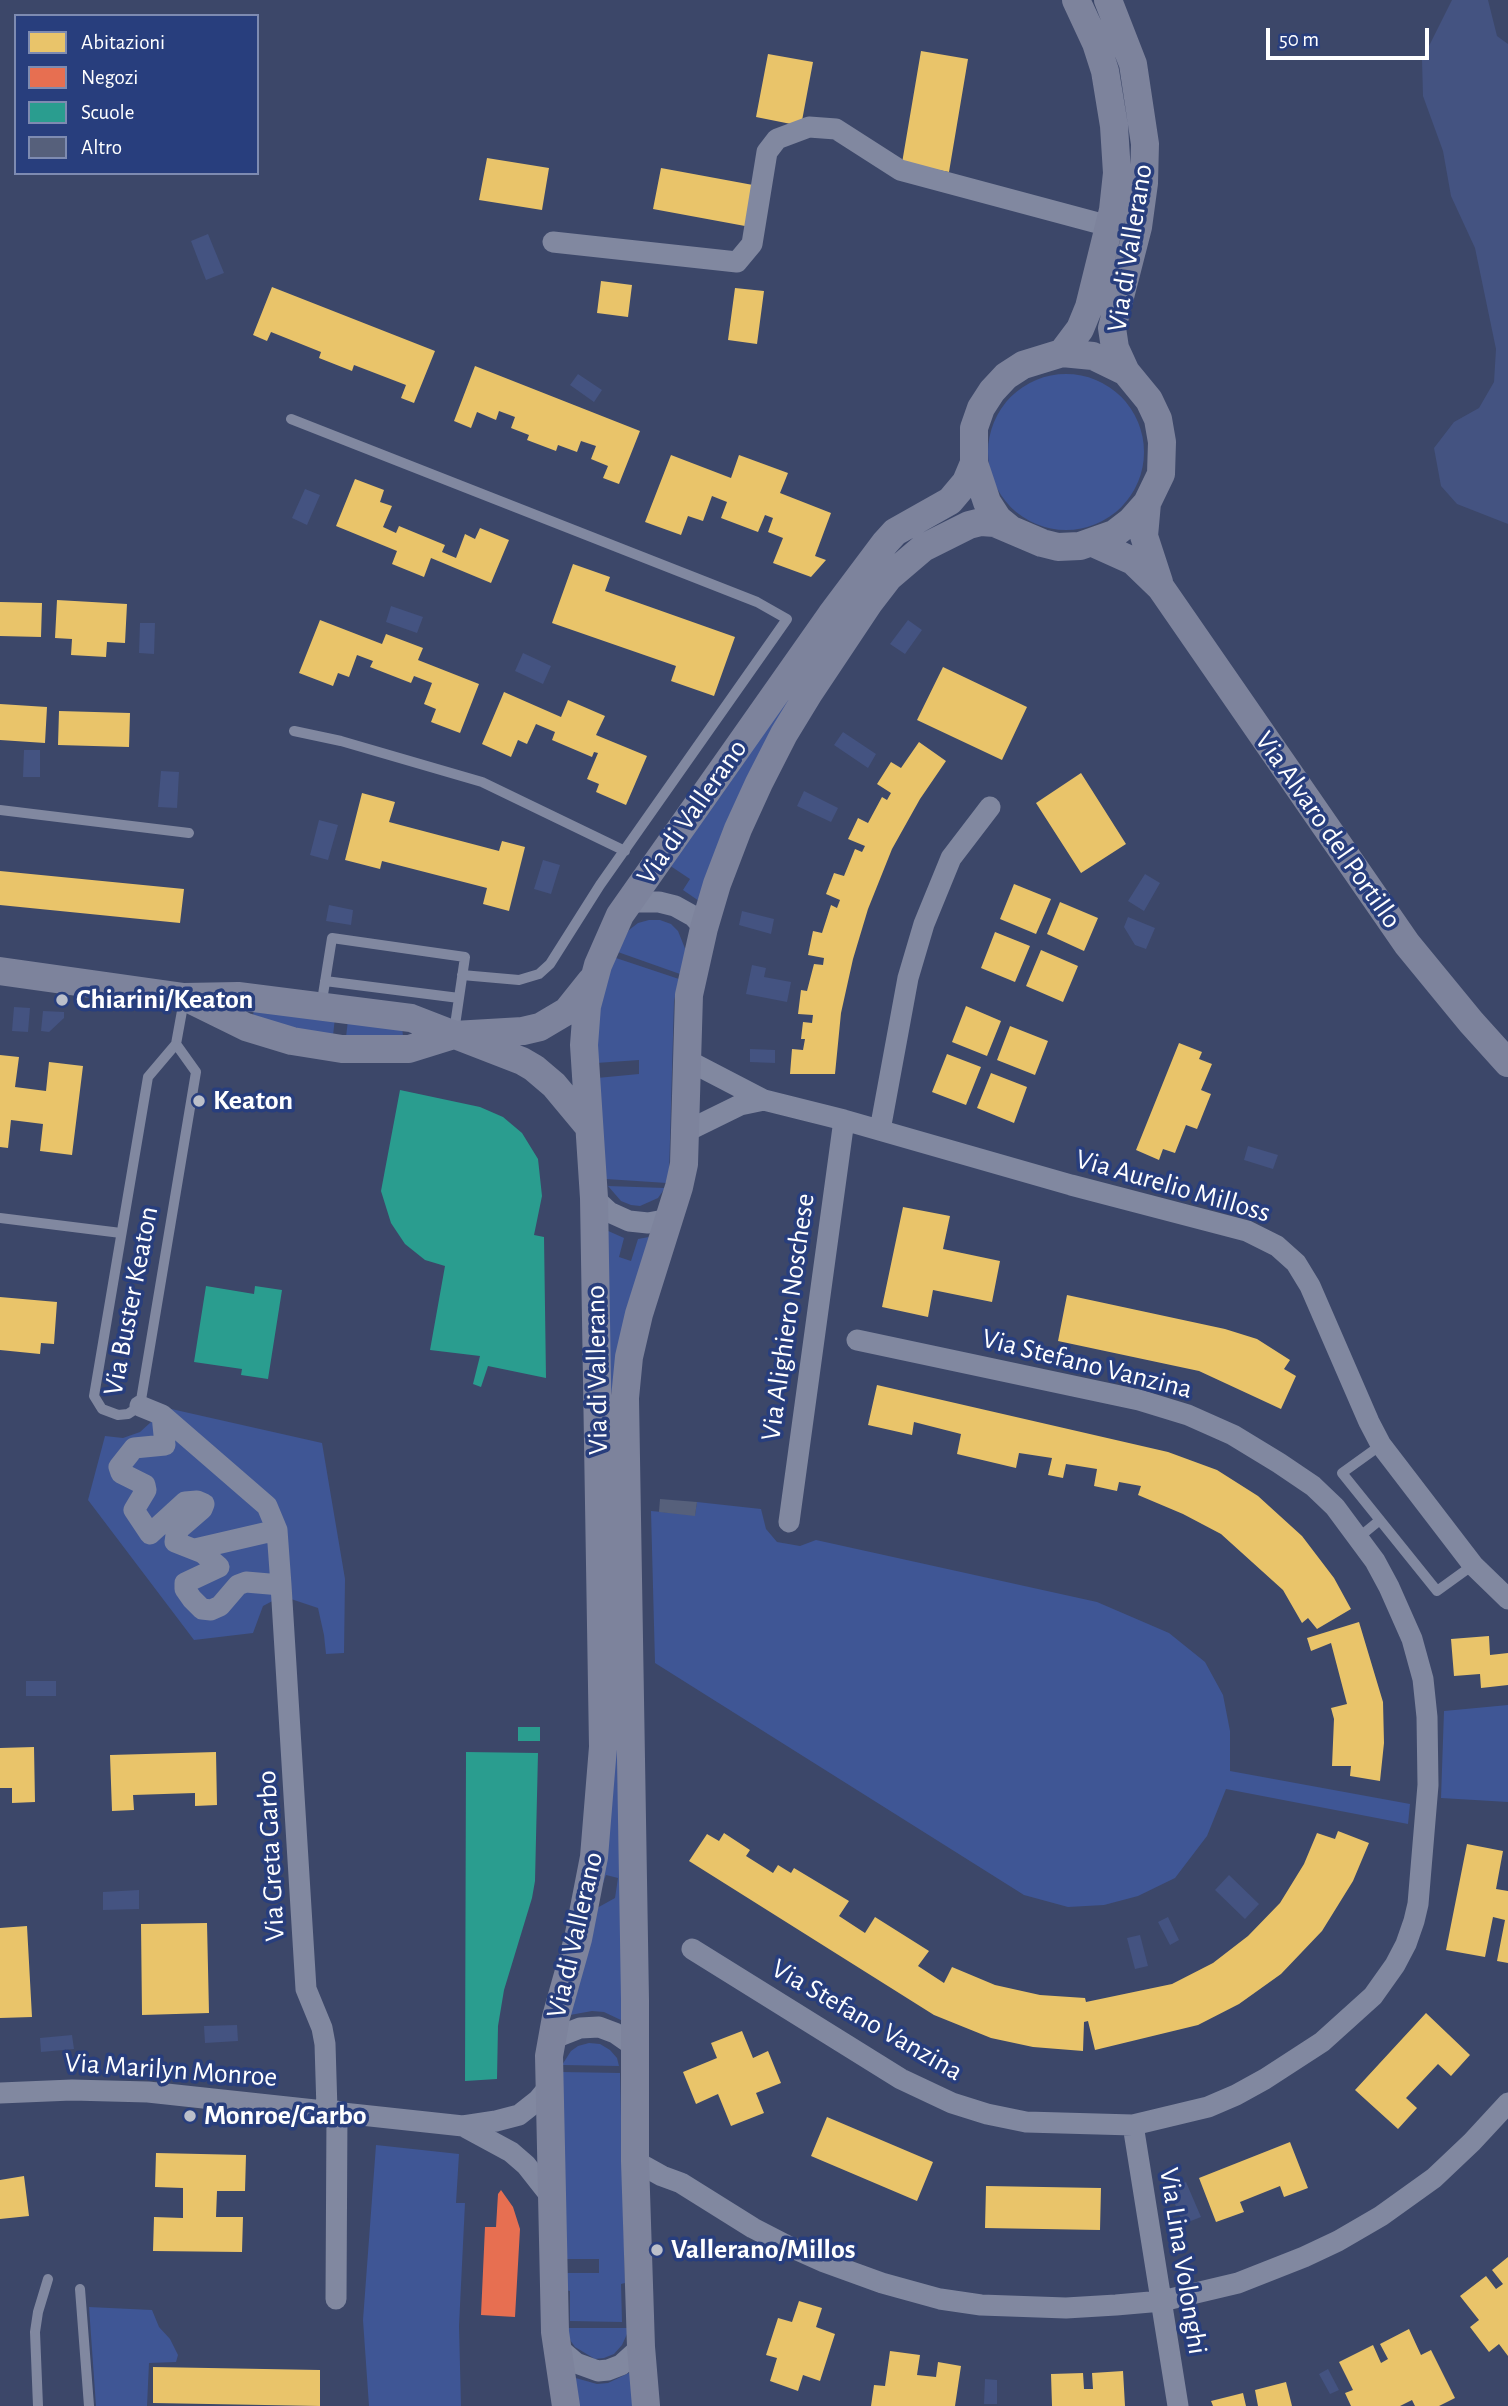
<!DOCTYPE html>
<html>
<head>
<meta charset="utf-8">
<style>
  body { margin:0 }
  #map { position:relative; width:1508px; height:2406px; overflow:hidden; background:#3c4769; font-family:"Alegreya Sans",sans-serif }
  canvas { display:block }
  .legend { position:absolute; left:14px; top:14px; width:245px; height:161px; box-sizing:border-box; background:#283e7d; border:2px solid #7e8bb1; margin:0; padding:9px 12px; list-style:none; font-size:21px; color:#fff }
  .legend li { display:flex; align-items:center; gap:14px; height:35px }
  .legend b { width:35px; border:2px solid #7e8bb1 }
  .scale { position:absolute; left:1266px; top:28px; width:163px; height:32px; box-sizing:border-box; border:4px solid #fff; border-top:0; padding-left:9px; font-size:21px; line-height:24px; white-space:nowrap; color:#fff; -webkit-text-stroke:5px #283e7d; paint-order:stroke }
</style>
</head>
<body>
<div id="map">
<canvas width="1508" height="2406"></canvas>
<ul class="legend">
<li><b style="height:19px;background:#e9c46a"></b>Abitazioni</li>
<li><b style="height:19px;background:#e76f51"></b>Negozi</li>
<li><b style="height:19px;background:#2a9d8f"></b>Scuole</li>
<li><b style="height:19px;background:#56607b"></b>Altro</li>
</ul>
<div class="scale">50 m</div>
</div>
<script>
const context = document.querySelector('canvas').getContext('2d');
context.lineJoin = 'round';
function fill(path, color) { context.fillStyle = color; context.fill(path, 'evenodd'); }
const toPath = rows => new Path2D(rows.map(r => 'M' + r).join(''));
function trace(path, color, width, dash) { context.strokeStyle = color; context.lineWidth = width; context.lineCap = dash ? 'butt' : 'round'; context.setLineDash(dash || []); context.stroke(path); }
function write(font, color, halo, rows, align = 'center') {
  context.font = font + ' "Alegreya Sans",sans-serif'; context.lineWidth = 7; context.setLineDash([]); context.textBaseline = 'middle'; context.strokeStyle = halo; context.fillStyle = color; for (const [text, x, y, turn = 0] of rows) {
    context.save(); context.translate(x, y); context.rotate((+turn || 0) * Math.PI / 180); context.textAlign = isNaN(turn) ? turn : align; if (halo) context.strokeText(text, 0, 0); context.fillText(text, 0, 0); context.restore();
  }
}
const green = toPath([
  '988 452a78 78 0 1 1 156 0a78 78 0 1 1-156 0Z',
  [787,698,789,701,699,901,683,890,690,879,669,865],
  [649,920,660,920,671,924,678,931,686,951,680,974,615,951,629,930,638,923],
  [613,957,679,979,674,1001,669,1174,667,1183,606,1179,597,1078,639,1074,639,1060,596,1063,600,1005],
  [254,1009,335,1017,333,1036,297,1030,253,1016],
  [348,1020,402,1027,403,1036,346,1037],
  [608,1186,665,1188,658,1198,640,1206,631,1205,621,1201],
  [606,1230,624,1238,619,1257,631,1261,638,1239,649,1237,611,1394],
  [158,1406,322,1443,345,1579,344,1653,326,1654,324,1635,318,1608,282,1596,263,1606,253,1633,194,1640,88,1500,105,1436,123,1438,140,1432,151,1422,158,1412],
  [697,1502,761,1509,766,1529,777,1542,800,1546,816,1540,1097,1602,1169,1633,1205,1662,1223,1695,1230,1731,1230,1771,1410,1804,1408,1824,1226,1789,1207,1836,1175,1878,1138,1896,1104,1905,1068,1907,1024,1895,655,1663,651,1511,695,1515],
  [1508,1705,1508,1802,1441,1798,1444,1711],
  [617,1745,623,2021,604,2012,592,2011,570,2015,597,1908,615,1898,618,1878,606,1875,600,1892,615,1746],
  [589,2043,600,2044,610,2050,617,2058,619,2066,562,2065,571,2051,578,2046],
  [561,2072,620,2073,625,2283,621,2284,622,2322,570,2321,570,2291,566,2290,566,2273,599,2273,599,2259,566,2259],
  [376,2145,459,2154,456,2203,465,2203,459,2326,461,2406,369,2406,363,2320],
  [89,2307,152,2310,159,2327,170,2339,178,2355,176,2362,149,2363,147,2406,96,2406],
  [566,2328,627,2328,627,2334,622,2345,614,2354,604,2358,595,2359,575,2347,568,2337],
  [631,2372,633,2406,578,2406,572,2377,597,2384,608,2383]
]);
const water = toPath([
  [1452,0,1488,0,1497,36,1508,44,1508,524,1457,504,1441,486,1434,448,1454,422,1479,408,1494,382,1496,349,1475,248,1451,196,1443,151,1423,96,1422,60],
  [208,234,224,273,206,280,191,241],
  [578,374,602,390,594,402,570,385],
  [305,489,320,495,307,525,292,518],
  [391,606,423,617,417,633,386,622],
  [908,620,922,630,905,654,890,644],
  [140,623,155,623,154,654,139,653],
  [523,653,551,666,543,684,515,671],
  [843,732,876,754,868,768,834,745],
  [24,750,40,750,40,777,23,777],
  [161,771,179,772,177,808,158,807],
  [804,791,838,808,831,822,797,806],
  [319,820,338,825,328,860,310,855],
  [543,860,560,865,551,894,534,889],
  [1145,874,1160,883,1144,911,1128,901],
  [329,905,353,910,351,925,326,921],
  [742,911,774,919,771,934,739,925],
  [1128,917,1155,928,1146,949,1135,945,1124,927],
  [752,965,766,968,764,977,791,982,787,1002,746,994],
  [14,1007,30,1008,28,1032,12,1031],
  [43,1011,64,1012,64,1018,49,1032,41,1031],
  [750,1049,775,1050,775,1063,750,1062],
  [1248,1146,1278,1155,1273,1169,1244,1160],
  [26,1681,56,1681,56,1696,26,1696],
  [1229,1875,1259,1904,1245,1919,1215,1890],
  [139,1890,139,1909,103,1910,103,1892],
  [1168,1917,1179,1940,1170,1945,1158,1922],
  [1140,1935,1148,1966,1135,1969,1127,1938],
  [237,2025,238,2041,205,2043,204,2026],
  [72,2035,74,2049,41,2052,40,2038],
  [1186,2182,1201,2217,1183,2224,1169,2189],
  [1328,2369,1339,2390,1330,2394,1319,2374],
  [985,2379,997,2380,997,2404,984,2404]
]);
const homes = toPath([
  [921,51,968,59,949,172,902,163],
  [768,54,813,62,801,126,756,117],
  [487,158,549,168,542,210,479,200],
  [661,168,753,185,745,226,653,209],
  [601,281,632,285,628,317,597,313],
  [272,287,435,351,414,403,401,398,406,385,354,365,352,371,319,358,321,352,271,332,267,341,253,335],
  [735,288,764,291,757,344,728,340],
  [475,366,640,431,619,484,603,478,608,466,591,459,596,446,581,441,577,452,558,445,556,451,527,440,529,435,511,428,515,417,499,411,496,420,477,412,471,428,454,421],
  [671,455,731,478,739,455,788,473,780,493,831,513,815,556,826,560,811,577,773,563,783,538,768,532,773,518,765,515,758,532,721,518,727,502,712,496,703,521,688,516,681,535,645,522],
  [355,479,384,490,380,502,392,506,383,527,396,533,399,526,445,545,442,552,456,558,465,534,475,539,480,528,509,540,491,583,431,558,424,577,392,564,397,551,336,526],
  [573,564,610,577,605,591,735,637,714,696,671,681,676,666,552,623],
  [57,600,127,604,125,643,107,642,106,657,71,655,72,639,55,638],
  [0,602,42,603,41,637,0,636],
  [320,620,382,644,386,634,423,648,418,660,479,684,460,733,431,722,436,709,424,704,432,683,414,676,411,683,370,667,373,661,357,655,349,677,338,673,333,686,299,673],
  [943,667,1027,707,1002,760,917,720],
  [504,692,561,717,568,700,605,716,596,735,647,756,626,805,596,792,599,784,587,779,598,753,594,752,592,757,552,740,555,732,536,724,527,744,518,740,511,757,482,744],
  [0,704,47,707,45,743,0,740],
  [59,711,130,713,129,747,58,745],
  [919,742,946,761,920,799,892,849,868,909,853,959,841,1013,835,1074,790,1074,792,1049,803,1050,805,1039,801,1039,803,1022,812,1023,813,1015,798,1014,801,990,807,991,814,964,823,965,824,958,808,955,813,931,822,933,831,905,837,908,840,900,826,894,834,873,844,876,855,849,862,852,865,846,848,839,858,818,868,823,882,797,887,800,891,793,877,784,891,762,901,768],
  [1081,773,1126,844,1081,873,1036,803],
  [362,793,395,802,389,822,499,851,502,841,525,847,509,911,483,904,487,888,382,861,380,869,345,860],
  [0,871,184,889,180,923,0,905],
  [1014,884,1051,899,1036,934,1000,919],
  [1060,902,1098,918,1084,951,1047,934],
  [995,932,1030,946,1015,982,981,968],
  [1041,950,1078,966,1063,1002,1026,986],
  [966,1006,1001,1021,987,1056,952,1042],
  [1010,1026,1048,1041,1035,1075,997,1060],
  [1179,1043,1202,1052,1199,1059,1212,1064,1201,1090,1211,1094,1197,1129,1186,1125,1175,1153,1163,1149,1159,1160,1136,1150],
  [947,1054,981,1067,966,1105,932,1092],
  [0,1055,19,1057,15,1087,46,1091,49,1062,83,1066,72,1155,40,1151,43,1124,11,1120,8,1148,0,1147],
  [991,1073,1027,1087,1014,1123,977,1108],
  [903,1207,950,1216,943,1249,1000,1261,992,1302,933,1290,928,1317,882,1307],
  [1067,1295,1225,1329,1257,1339,1290,1360,1284,1369,1296,1376,1281,1409,1199,1371,1058,1341],
  [0,1297,57,1302,54,1344,41,1343,40,1354,0,1350],
  [877,1385,1168,1452,1217,1470,1258,1496,1302,1536,1334,1578,1351,1609,1317,1629,1308,1618,1302,1623,1283,1590,1221,1534,1183,1514,1138,1495,1141,1486,1119,1482,1117,1491,1094,1486,1097,1469,1066,1464,1063,1478,1048,1475,1052,1458,1019,1453,1016,1468,957,1454,961,1434,914,1422,912,1435,868,1425],
  [1359,1622,1383,1702,1384,1743,1380,1781,1350,1776,1351,1766,1332,1766,1334,1719,1331,1708,1347,1704,1331,1643,1311,1651,1307,1638],
  [1489,1636,1490,1655,1508,1653,1508,1685,1481,1688,1480,1674,1454,1676,1451,1639],
  [34,1747,35,1802,12,1803,12,1788,0,1788,0,1748],
  [216,1752,217,1805,195,1806,195,1793,133,1795,134,1810,112,1811,110,1755],
  [1338,1831,1369,1843,1353,1881,1322,1931,1281,1974,1239,2004,1198,2025,1095,2050,1088,2021,1084,2022,1083,2051,1033,2047,991,2038,934,2015,689,1861,707,1834,719,1841,724,1833,750,1850,746,1856,773,1873,778,1865,791,1873,794,1868,849,1901,839,1916,865,1933,875,1917,929,1951,918,1966,944,1983,952,1967,995,1985,1040,1995,1085,1998,1086,2002,1172,1984,1213,1963,1248,1936,1280,1903,1304,1864,1317,1833,1335,1839],
  [1467,1844,1503,1851,1496,1889,1508,1891,1508,1963,1497,1961,1505,1920,1493,1917,1485,1957,1446,1950],
  [207,1923,209,2013,142,2015,141,1924],
  [27,1926,32,2017,0,2018,0,1928],
  [1426,2013,1470,2055,1451,2076,1438,2064,1406,2098,1417,2108,1398,2129,1355,2090],
  [742,2031,753,2058,768,2051,781,2083,756,2093,764,2113,731,2126,718,2094,696,2104,683,2072,717,2058,711,2043],
  [827,2117,933,2162,917,2201,811,2156],
  [1290,2142,1308,2188,1284,2197,1280,2186,1240,2202,1244,2212,1216,2222,1199,2178],
  [156,2153,246,2155,245,2191,217,2191,216,2217,243,2217,242,2252,153,2251,154,2217,183,2218,183,2188,155,2187],
  [24,2176,29,2216,0,2219,0,2180],
  [986,2186,1101,2188,1100,2230,985,2228],
  [1508,2257,1508,2356,1499,2344,1489,2352,1470,2327,1479,2320,1460,2296,1486,2276,1496,2289,1503,2284,1492,2270],
  [799,2301,822,2308,816,2327,835,2334,820,2381,803,2375,798,2391,770,2381,777,2358,766,2355,778,2318,792,2322],
  [1409,2329,1421,2355,1431,2350,1455,2398,1439,2406,1415,2406,1412,2400,1400,2406,1351,2406,1345,2393,1353,2390,1339,2362,1373,2345,1381,2363,1388,2359,1380,2344],
  [890,2351,920,2355,917,2375,936,2377,938,2362,961,2366,955,2406,871,2406,874,2385,885,2386],
  [153,2367,320,2370,320,2406,153,2403],
  [1123,2371,1125,2406,1052,2406,1051,2374,1083,2373,1084,2389,1093,2389,1092,2373],
  [1286,2382,1292,2406,1258,2406,1255,2390],
  [1243,2393,1246,2406,1213,2406,1211,2401]
]);
const shops = toPath([
  [501,2190,513,2207,520,2229,515,2317,481,2315,485,2227,496,2227,498,2194]
]);
const schools = toPath([
  [400,1090,480,1107,503,1117,522,1133,538,1159,542,1196,534,1235,544,1237,546,1378,488,1366,481,1387,473,1384,480,1356,430,1350,445,1266,425,1260,405,1244,391,1223,381,1191],
  [206,1286,254,1294,255,1286,282,1290,268,1379,241,1375,242,1369,194,1362],
  [518,1727,540,1727,540,1741,518,1741],
  [466,1752,538,1753,535,1881,532,1898,504,1990,498,2026,497,2079,465,2081]
]);
const building = toPath([
  [660,1499,697,1502,695,1516,659,1512]
]);
const lane = toPath([
  [291,419,757,602,787,619,600,885,550,964,539,974,519,980,462,975],
  [294,731,341,741,482,782,625,851],
  [0,810,189,833],
  [325,981,459,998],
  [321,1007,332,938,465,957,454,1032],
  [176,1044,196,1072,140,1406,128,1414,118,1415,102,1409,94,1396,148,1077,176,1044,184,1000],
  [0,1218,121,1233],
  [1381,1445,1342,1473,1437,1591,1473,1565],
  [1358,1538,1380,1520],
  [80,2289,89,2406],
  [38,2406,35,2332,38,2312,48,2279]
]);
const street = toPath([
  [553,242,737,262,752,244,767,152,777,139,809,127,836,129,900,170,1109,226],
  [629,902,659,902,675,906,693,916,704,928],
  [687,1060,764,1100,844,1120,1071,1185,1247,1231,1277,1246,1296,1263,1310,1286,1369,1422,1381,1445,1473,1565,1508,1599],
  [880,1130,908,978,924,924,951,858,990,807],
  [685,1132,740,1105,764,1100],
  [594,1198,609,1212,629,1221,648,1223,669,1219],
  [140,1406,162,1415,165,1445,134,1448,119,1467,121,1473,145,1485,146,1490,134,1510,150,1534,185,1502,197,1501,204,1504,202,1509,180,1528,176,1535,175,1542,203,1553,219,1567,185,1583,185,1589,192,1599,202,1609,211,1610,220,1606,238,1585,246,1582,281,1585,306,1989,322,2028,325,2044,327,2110],
  [162,1415,267,1506,277,1530,281,1585],
  [789,1522,844,1120],
  [195,1549,277,1530],
  [692,1949,901,2079,952,2103,987,2114,1026,2122,1133,2125,1208,2107,1236,2095,1265,2079,1322,2042,1373,1996,1395,1965,1406,1944,1414,1921,1418,1904,1428,1785,1427,1717,1423,1679,1412,1639,1389,1587,1375,1561,1335,1507,1313,1486,1279,1463,1233,1435,1188,1415,1139,1400,857,1340],
  [552,2039,580,2028,599,2027,615,2033,635,2047],
  [0,2093,72,2090,148,2092,463,2126,496,2121,519,2115,538,2100,548,2088],
  [1133,2125,1178,2406],
  [463,2126,511,2152,526,2165,552,2198],
  [635,2161,662,2176,681,2183,753,2228,786,2245,824,2262,882,2283,940,2299,981,2305,1066,2308,1116,2305,1162,2301,1238,2283,1304,2257,1338,2241,1381,2216,1434,2178,1472,2142,1508,2103],
  [336,2299,337,2111],
  [556,2346,576,2363,598,2371,608,2370,621,2365,641,2347]
]);
const secondary = toPath([
  [1108,0,1133,64,1145,144,1144,183,1138,227,1112,328,1115,348,1126,372],
  [1062,353,1080,329,1089,307,1113,210,1117,173,1114,126,1105,71,1096,43,1076,0],
  [1147,503,1144,536,1159,582],
  [1093,543,1133,561,1161,588,1407,944,1471,1022,1508,1063],
  [0,971,184,997,238,996,411,1018,522,1061,534,1068,554,1085,589,1127],
  [187,998,246,1027,292,1041,342,1049,409,1049,454,1035,523,1031,540,1027,567,1011,591,981],
  [566,2406,555,2332,549,2056,556,2017,578,1939,594,1857,603,1747,594,1198,584,1045,587,1006,598,965,620,915,831,615,885,543,895,532,950,501,966,482,974,463],
  [646,2406,641,2347,635,2161,635,2000,625,1398,629,1357,639,1314,679,1187,684,1164,689,995,704,928,717,884,738,829,759,783,784,734,809,693,869,603,889,577,923,548,969,525,981,522,995,523,1042,543,1058,547,1080,546,1114,534,1131,521,1147,503,1161,474,1162,442,1158,419,1149,400,1126,372,1093,356,1062,353,1023,365,1006,376,992,391,981,408,974,428,974,463,987,502,998,519,1009,528]
]);
const markers = [
  [62,1000,7,"#bbbfca"],
  [199,1101,7,"#bbbfca"],
  [190,2116,7,"#bbbfca"],
  [657,2250,7,"#bbbfca"]
];
const streetNames = [
  ["Via di Vallerano",1130,248,-81],
  ["Via di Vallerano",692,812,-55],
  ["Via Alvaro del Portillo",1328,830,55],
  ["Via Aurelio Milloss",1173,1186,16],
  ["Via Buster Keaton",131,1301,-79],
  ["Via Alighiero Noschese",788,1317,-82],
  ["Via Stefano Vanzina",1087,1364,14],
  ["Via di Vallerano",597,1370,-91],
  ["Via Greta Garbo",271,1856,-93],
  ["Via di Vallerano",575,1935,-77],
  ["Via Stefano Vanzina",867,2020,30],
  ["Via Marilyn Monroe",171,2070,4],
  ["Via Lina Volonghi",1183,2261,81]
];
const poiNames = [
  ["Chiarini/Keaton",76,1000],
  ["Keaton",213,1101],
  ["Monroe/Garbo",204,2116],
  ["Vallerano/Millos",671,2250]
];
fill(green, '#3f5695');
fill(water, '#445381');
fill(homes, '#e9c46a');
fill(shops, '#e76f51');
fill(schools, '#2a9d8f');
fill(building, '#56607b');
trace(lane, '#8188a0', 10);
trace(street, '#8188a0', 21);
trace(secondary, '#7d839c', 28);
for (const [x, y, r, color] of markers) { const dot = new Path2D(); dot.arc(x, y, r, 0, 2 * Math.PI); context.fillStyle = color; context.fill(dot); trace(dot, '#283e7d', 2.5); }
write('28px', '#fff', '#283e7d', streetNames);
write('bold 28px', '#fff', '#283e7d', poiNames, 'left');
</script>
</body>
</html>
